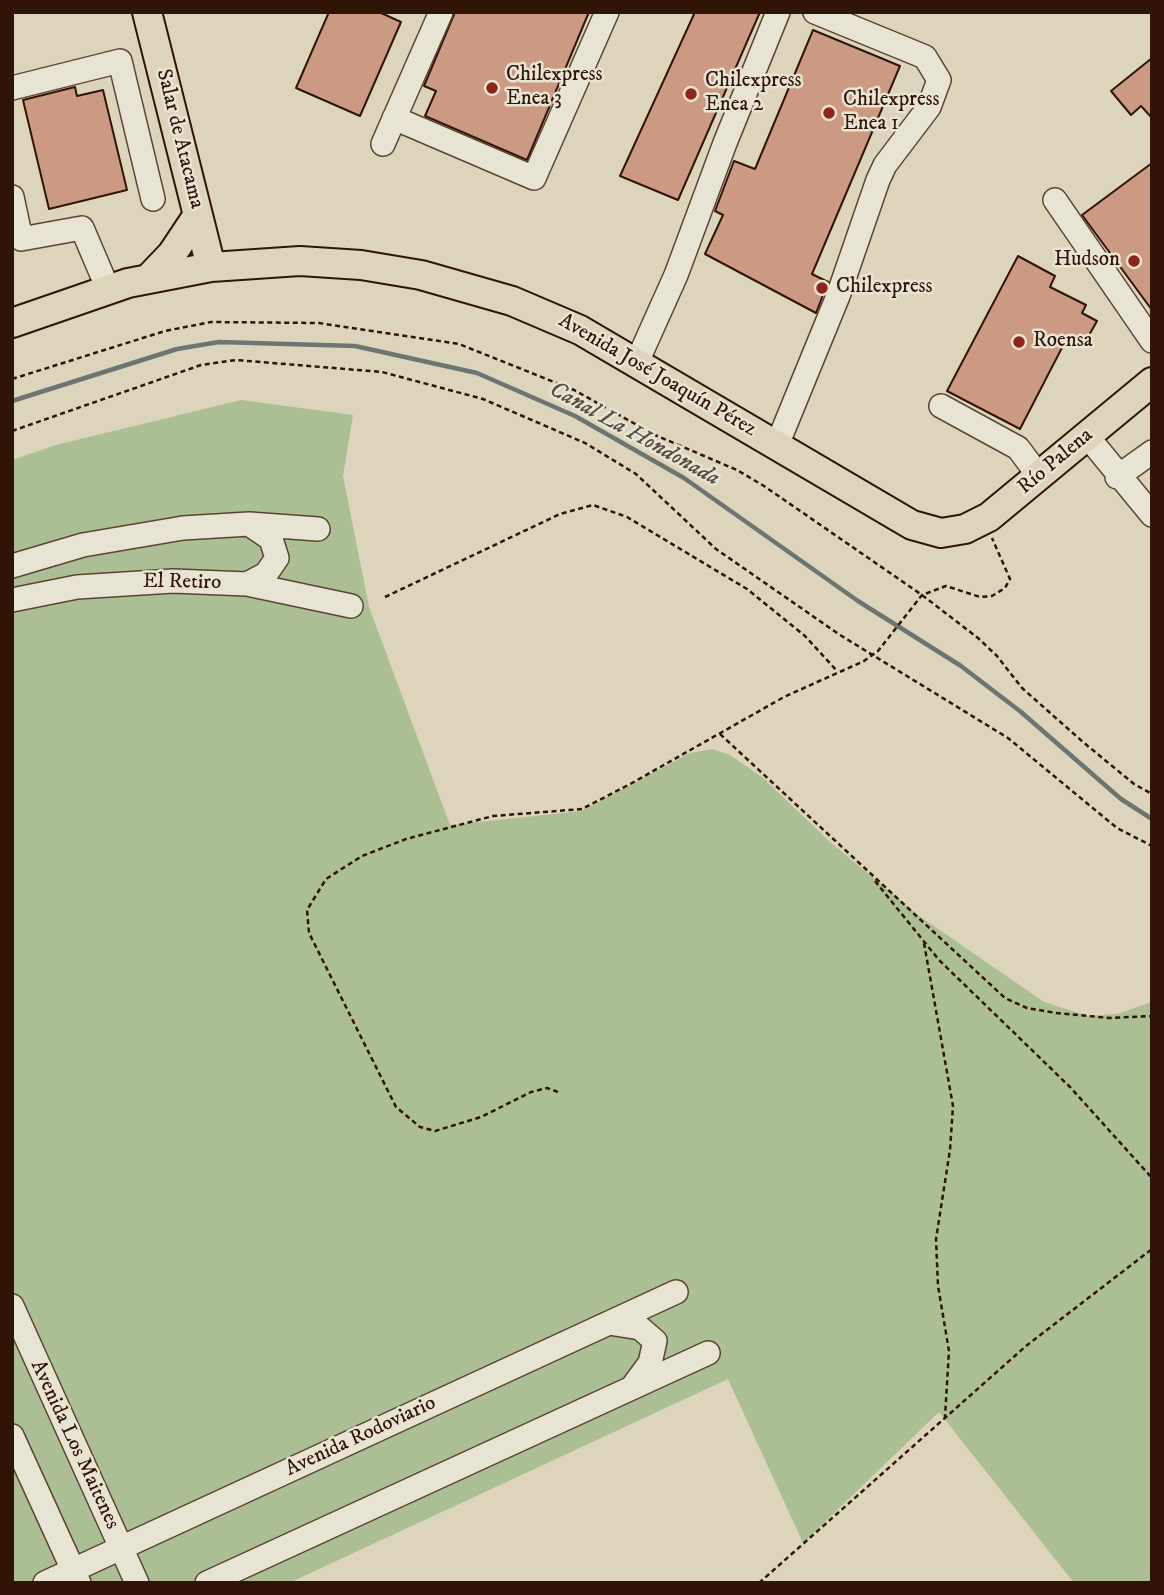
<!DOCTYPE html>
<html>
<head>
<meta charset="utf-8">
<style>
  body { margin:0 }
  #map { position:relative; width:1164px; height:1595px; overflow:hidden; background:#dcd5bb; font-family:"IM FELL DW Pica",serif }
  canvas { display:block }
  .frame { position:absolute; inset:0; border:14px solid #301405; pointer-events:none }
</style>
</head>
<body>
<div id="map">
<canvas width="1164" height="1595"></canvas>
<div class="frame"></div>
</div>
<script>
const context = document.querySelector('canvas').getContext('2d');
context.lineJoin = 'round';
function fill(path, color) { context.fillStyle = color; context.fill(path, 'evenodd'); }
const toPath = rows => new Path2D(rows.map(r => 'M' + r).join(''));
function trace(path, color, width, dash) { context.strokeStyle = color; context.lineWidth = width; context.lineCap = dash ? 'butt' : 'round'; context.setLineDash(dash || []); context.stroke(path); }
function write(font, color, halo, rows, align = 'center') {
  context.font = font + ' "IM FELL DW Pica",serif'; context.lineWidth = 5; context.setLineDash([]); context.textBaseline = 'middle'; context.strokeStyle = halo; context.fillStyle = color; for (const [text, x, y, turn = 0] of rows) {
    context.save(); context.translate(x, y); context.rotate((+turn || 0) * Math.PI / 180); context.textAlign = isNaN(turn) ? turn : align; if (halo) context.strokeText(text, 0, 0); context.fillText(text, 0, 0); context.restore();
  }
}
const green = toPath([
  [241,400,353,415,343,476,369,607,450,825,581,811,690,753,712,749,730,755,762,777,829,841,918,915,1044,1002,1088,1016,1117,1014,1152,1002,1152,1583,1074,1583,939,1412,803,1543,728,1379,289,1583,12,1583,12,460,56,445]
]);
const stream = toPath([
  [12,401,177,349,219,342,355,346,477,373,575,416,684,478,858,601,961,666,1021,712,1121,799,1152,819]
]);
const building = toPath([
  [329,12,379,12,401,22,360,116,296,88,329,12],
  [455,12,589,12,527,160,425,116,436,91,424,86,455,12],
  [695,12,760,12,678,200,620,176,695,12],
  [813,30,900,66,812,274,828,282,816,313,705,254,723,215,715,211,734,161,755,169,813,30],
  [1152,58,1152,118,1141,106,1131,115,1111,91,1152,58],
  [75,87,77,96,103,90,127,190,49,209,23,100,75,87],
  [1152,163,1152,310,1082,215,1152,163],
  [1018,256,1055,276,1050,287,1086,305,1082,313,1097,321,1083,346,1067,338,1020,429,947,391,1018,256]
]);
const path = toPath([
  [12,379,165,331,211,322,319,323,459,344,574,390,655,435,737,470,764,486,922,595,978,638,997,656,1022,688,1083,742,1134,784,1152,794],
  [12,431,201,365,236,360,382,372,483,399,585,443,636,474,716,549,840,635,1008,738,1117,828,1152,846],
  [385,597,560,514,593,505,627,517,747,589,805,636,837,671],
  [720,734,1005,998,1027,1008,1056,1013,1110,1018,1152,1016],
  [875,881,939,960,1070,1087,1152,1178],
  [924,943,953,1106,950,1150,936,1239,938,1286,949,1351,945,1417],
  [558,1092,547,1088,531,1092,481,1117,435,1131,420,1127,396,1107,309,933,307,910,326,879,362,856,406,839,493,816,582,809,632,783,784,697,864,661,878,651,922,595,946,586,980,597,992,596,1005,588,1010,579,992,538],
  [759,1583,1026,1346,1152,1249]
]);
const minor = toPath([
  [12,88,120,61,153,199],
  [394,118,534,178,607,12],
  [383,144,441,12],
  [12,197,21,239,82,228,108,289],
  [1055,200,1152,341],
  [637,362,676,275,725,143,778,12],
  [941,406,1018,448,1039,476],
  [1087,436,1152,515],
  [777,445,838,296,878,180,885,165,929,107,939,80,925,57,815,12],
  [1117,477,1152,452],
  [12,566,83,545,183,528,249,524,318,529],
  [247,584,266,574,277,558,271,539,249,524],
  [12,600,77,587,173,581,247,584,351,606],
  [12,1306,137,1583],
  [609,1323,640,1328,655,1341,650,1363,633,1386],
  [12,1436,79,1583],
  [45,1583,676,1292],
  [207,1583,708,1353]
]);
const major = toPath([
  [147,12,211,267],
  [149,278,172,254,198,215],
  [12,323,128,283,211,267,300,261,361,265,421,275,512,301,580,330,912,525,941,533,965,529,989,517,1152,382]
]);
const markers = [
  [492,88,7,"#8f2418"],
  [691,94,7,"#8f2418"],
  [829,113,7,"#8f2418"],
  [1134,261,7,"#8f2418"],
  [822,288,7,"#8f2418"],
  [1019,342,7,"#8f2418"]
];
const poiNames = [
  ["Chilexpress",506,76],
  ["Enea 3",506,100],
  ["Chilexpress",705,82],
  ["Enea 2",705,106],
  ["Chilexpress",843,101],
  ["Enea 1",843,125],
  ["Hudson",1120,261,"right"],
  ["Chilexpress",836,288],
  ["Roensa",1033,342]
];
const streetNames = [
  ["Salar de Atacama",179,139,76],
  ["Avenida José Joaquín Pérez",657,376,30],
  ["Río Palena",1056,462,-40],
  ["El Retiro",182,583,1],
  ["Avenida Rodoviario",361,1437,-25],
  ["Avenida Los Maitenes",74,1445,65]
];
const waterNames = [
  ["Canal La Hondonada",634,435,29]
];
fill(green, '#acbe94');
trace(stream, '#6d7572', 4.5);
fill(building, '#cc9983');
trace(building, '#301405', 2);
trace(minor, '#5b4432', 26);
trace(major, '#301405', 32);
trace(path, '#301405', 2.5, [5, 3.5]);
trace(minor, '#e8e4d3', 23);
trace(major, '#dcd5bb', 28);
for (const [x, y, r, color] of markers) { const dot = new Path2D(); dot.arc(x, y, r, 0, 2 * Math.PI); context.fillStyle = color; context.fill(dot); trace(dot, '#e8e4d3', 2.5); }
write('21px', '#301405', '#e8e4d3', poiNames, 'left');
write('21px', '#301405', '#e8e4d3', streetNames);
write('italic 23px', '#544d44', '#e8e4d3', waterNames);
</script>
</body>
</html>
